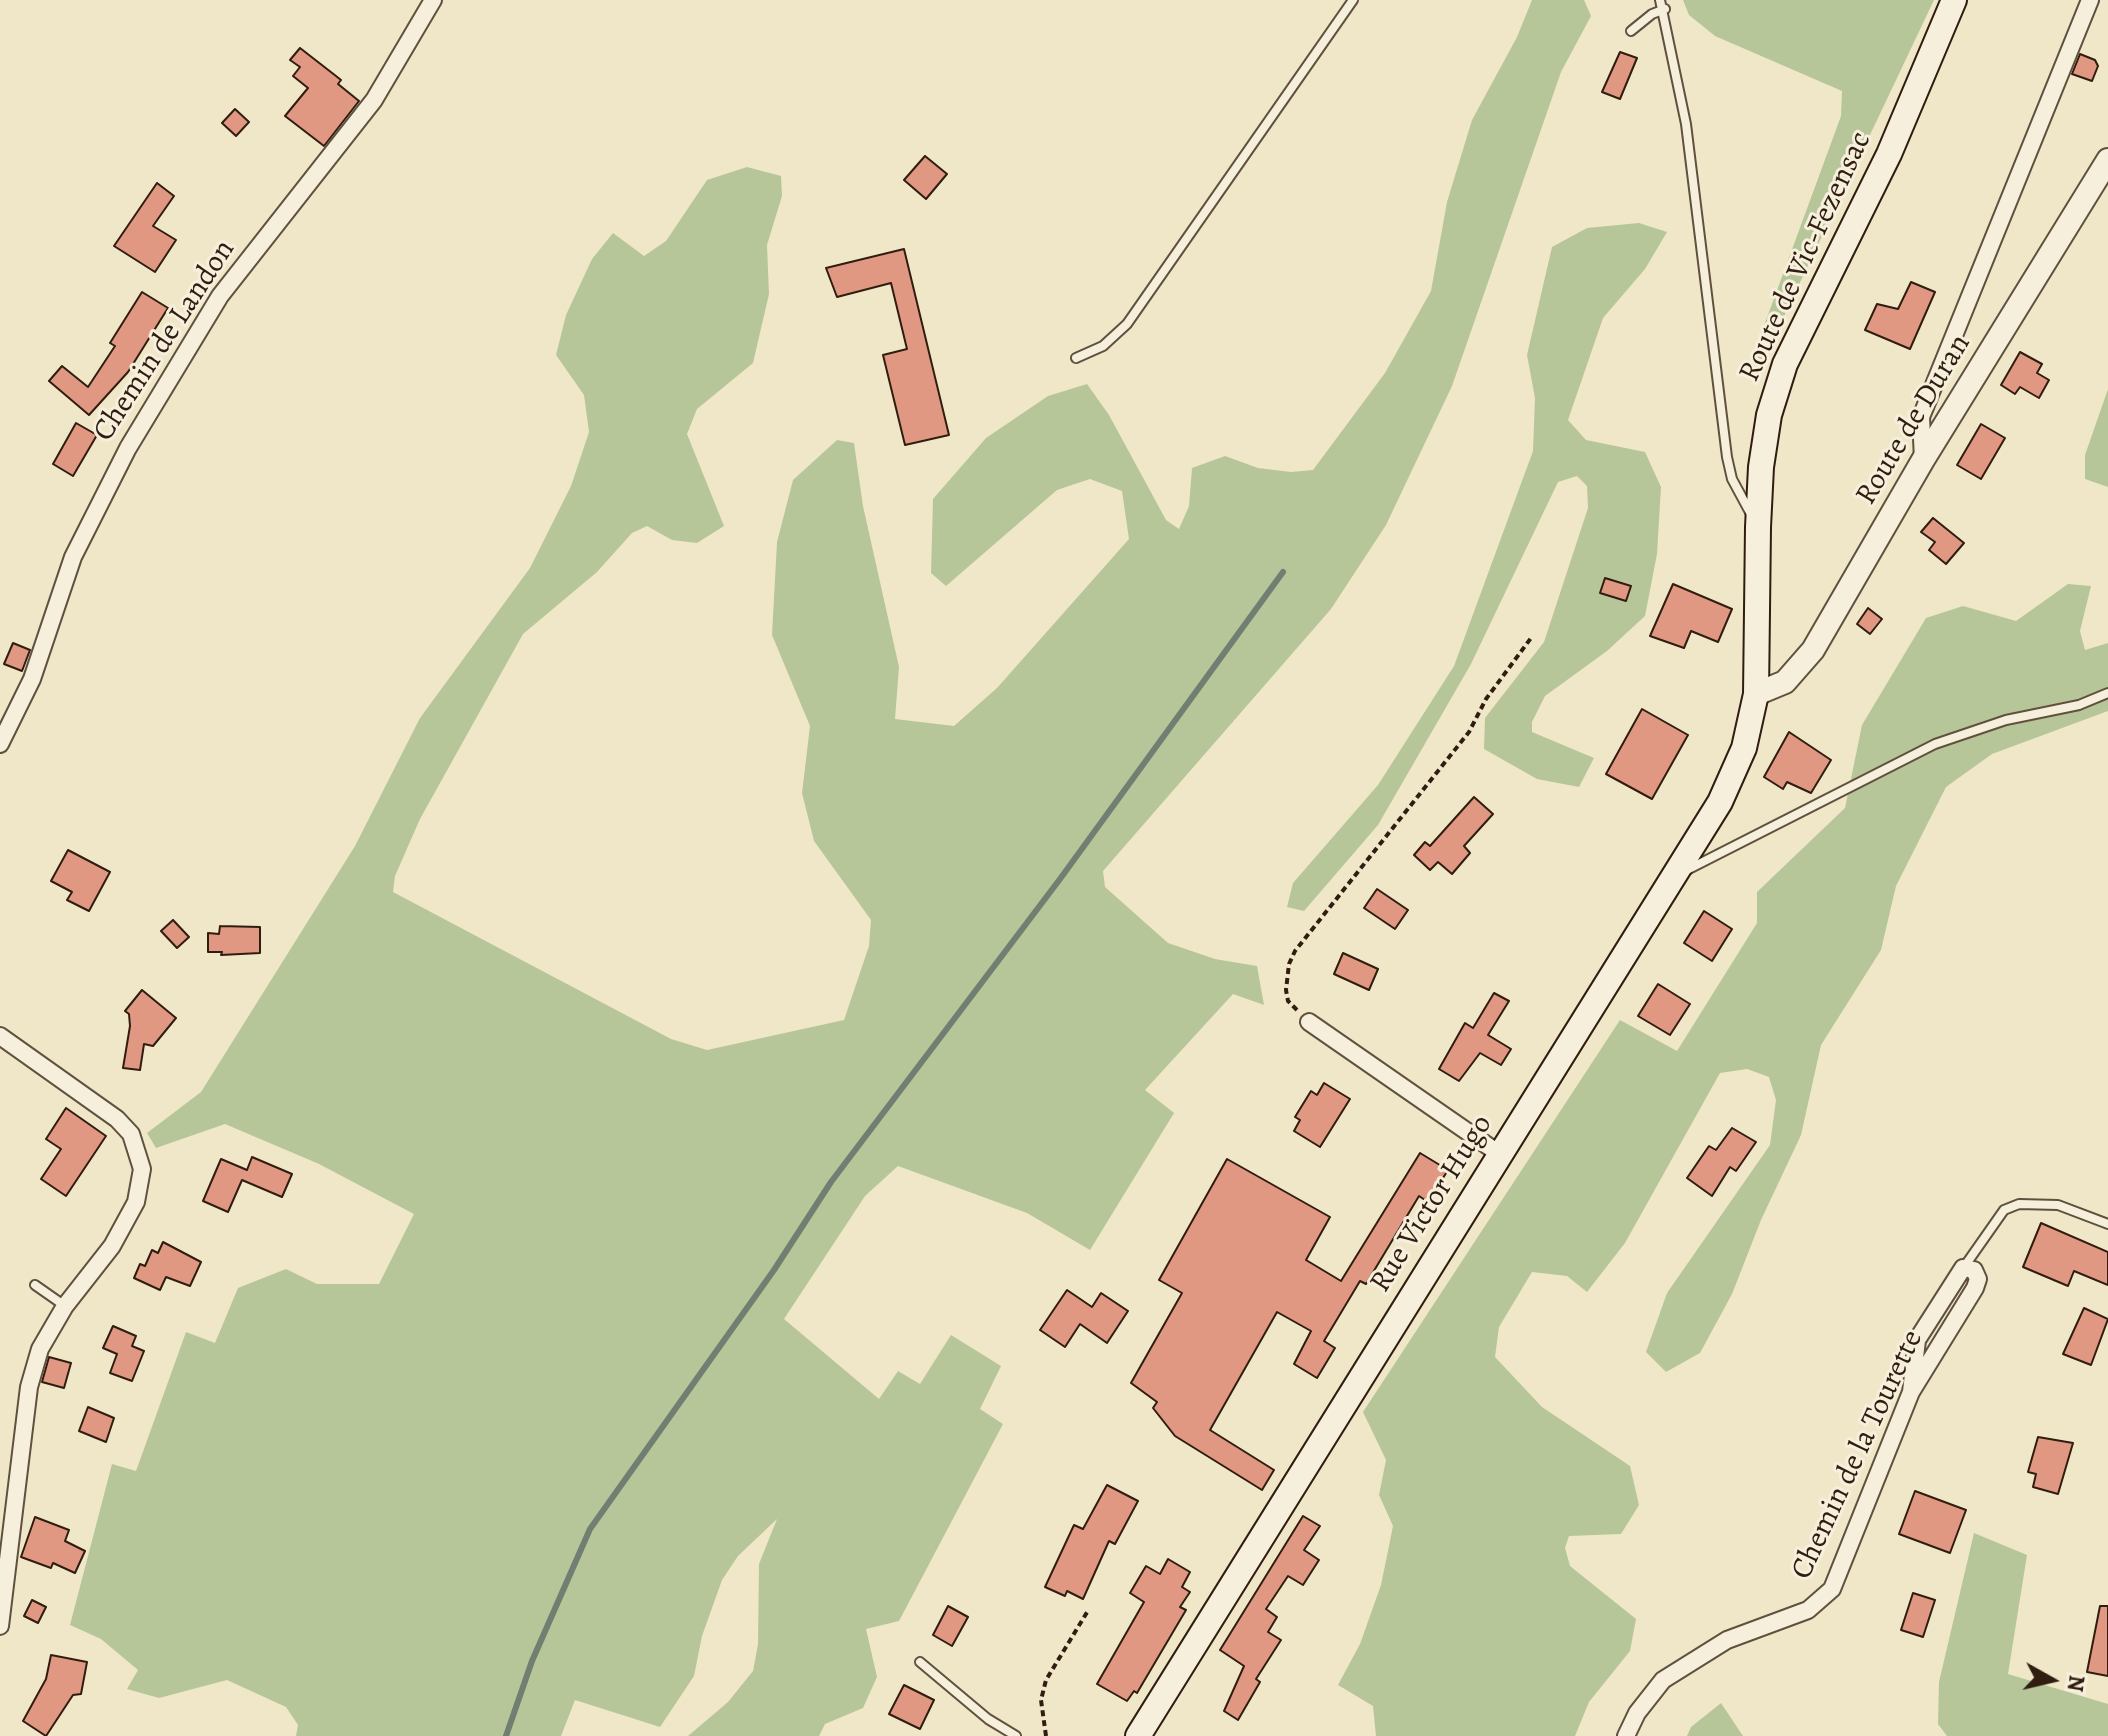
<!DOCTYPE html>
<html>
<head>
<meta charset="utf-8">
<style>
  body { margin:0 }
  #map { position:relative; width:2108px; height:1736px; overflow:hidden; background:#f0e7c9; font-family:Alegreya,serif }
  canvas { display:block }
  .north { position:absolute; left:2012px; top:1640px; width:80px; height:80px; -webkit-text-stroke:6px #f5efdc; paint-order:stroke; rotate:98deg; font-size:22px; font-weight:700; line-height:32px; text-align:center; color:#301d10 }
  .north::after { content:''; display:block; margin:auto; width:28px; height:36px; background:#301d10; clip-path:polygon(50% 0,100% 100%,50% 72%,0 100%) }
</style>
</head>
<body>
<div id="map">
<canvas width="2108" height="1736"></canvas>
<div class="north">N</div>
</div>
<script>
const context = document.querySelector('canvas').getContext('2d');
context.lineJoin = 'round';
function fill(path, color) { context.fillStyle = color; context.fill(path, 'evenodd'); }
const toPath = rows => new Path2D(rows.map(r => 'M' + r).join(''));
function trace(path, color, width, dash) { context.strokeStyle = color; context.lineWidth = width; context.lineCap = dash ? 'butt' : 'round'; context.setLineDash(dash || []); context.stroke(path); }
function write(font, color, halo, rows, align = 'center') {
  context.font = font + ' Alegreya,serif'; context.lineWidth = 6; context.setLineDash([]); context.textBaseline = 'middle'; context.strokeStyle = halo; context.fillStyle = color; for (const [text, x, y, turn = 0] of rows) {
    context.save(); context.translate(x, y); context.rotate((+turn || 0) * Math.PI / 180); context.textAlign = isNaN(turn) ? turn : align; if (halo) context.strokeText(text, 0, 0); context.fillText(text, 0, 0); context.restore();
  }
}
const green = toPath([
  [1532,0,1584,0,1591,16,1561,72,1452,386,1386,525,1331,609,1103,871,1105,887,1168,943,1215,959,1257,966,1264,1005,1233,994,1145,1090,1174,1113,1090,1250,1027,1213,898,1166,865,1196,784,1319,879,1399,898,1371,920,1384,951,1335,1001,1366,980,1409,1003,1424,899,1621,866,1629,877,1677,863,1708,825,1724,819,1736,688,1736,728,1702,753,1671,758,1644,759,1564,777,1519,738,1556,722,1580,702,1636,694,1676,660,1727,575,1700,561,1736,296,1736,298,1725,286,1707,227,1680,159,1698,127,1689,138,1670,101,1639,70,1625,112,1464,136,1471,186,1332,215,1343,238,1288,286,1269,317,1284,379,1284,414,1214,319,1164,225,1124,156,1148,147,1133,201,1092,355,846,420,718,530,568,571,486,589,432,584,395,556,355,566,315,592,259,613,233,644,256,666,241,707,180,747,167,781,176,782,196,767,245,769,294,753,363,697,409,687,434,724,526,697,543,672,540,647,526,632,533,597,572,523,634,420,819,395,876,393,892,671,1039,707,1050,844,1020,869,946,871,920,814,841,802,793,810,726,772,635,777,542,793,480,837,440,854,443,863,506,899,667,895,719,954,726,997,688,1129,539,1122,491,1090,479,1057,490,946,586,931,573,933,499,986,438,1048,396,1087,384,1109,415,1166,520,1179,529,1189,506,1192,468,1225,456,1258,468,1291,472,1313,470,1385,373,1431,291,1447,202,1472,120,1517,37],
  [1683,0,1934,0,1757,373,1747,372,1841,116,1842,91,1715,36,1689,15],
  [1639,223,1667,232,1645,269,1603,318,1568,420,1586,440,1645,452,1661,487,1657,554,1645,616,1607,651,1545,696,1532,722,1532,732,1594,758,1579,787,1537,779,1484,749,1485,718,1544,642,1588,508,1587,486,1577,476,1558,482,1471,664,1378,825,1304,911,1287,907,1293,883,1378,785,1454,666,1533,451,1535,398,1527,355,1552,247,1587,228],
  [2108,389,2108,487,2085,479,2085,455],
  [2068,584,2091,586,2080,631,2085,650,2108,643,2108,711,1992,754,1946,787,1896,886,1881,950,1821,1045,1801,1135,1761,1220,1732,1294,1700,1353,1666,1372,1646,1352,1667,1293,1770,1145,1776,1100,1769,1077,1747,1069,1720,1073,1625,1243,1587,1292,1567,1276,1532,1272,1499,1327,1495,1357,1542,1407,1630,1466,1639,1505,1621,1534,1569,1536,1565,1548,1570,1566,1636,1619,1630,1651,1589,1702,1575,1736,1376,1736,1373,1706,1338,1685,1360,1644,1381,1585,1393,1526,1379,1495,1386,1460,1363,1412,1620,1020,1677,1051,1757,923,1757,892,1845,808,1862,725,1926,618,1963,606,2016,621],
  [1974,1533,2027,1555,2008,1674,2108,1704,2108,1736,1947,1736,1938,1724,1939,1682],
  [1721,1703,1743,1736,1687,1736,1691,1727]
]);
const stream = toPath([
  [506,1736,532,1661,590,1529,774,1270,831,1182,1060,879,1283,572]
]);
const building = toPath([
  [300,48,336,76,341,80,338,84,359,101,324,146,285,116,308,88,293,76,300,67,290,60,300,48],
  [1620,52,1637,58,1620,99,1602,92,1620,52],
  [2080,54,2095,60,2098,66,2092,81,2072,74,2080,54],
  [235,109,249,122,236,136,222,123,235,109],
  [925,156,947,174,926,199,904,180,925,156],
  [157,183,174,196,153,226,176,240,155,272,114,246,157,183],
  [904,249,949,435,905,445,883,355,907,349,891,283,837,297,826,268,904,249],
  [1911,282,1935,292,1910,349,1865,330,1877,304,1898,309,1911,282],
  [142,292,168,308,128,372,89,415,49,381,62,366,88,387,115,346,110,343,142,292],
  [2020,352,2042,364,2037,373,2049,380,2039,398,2020,387,2015,394,2001,385,2020,352],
  [76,423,97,435,73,476,53,464,76,423],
  [1981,424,2005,438,1981,479,1957,465,1981,424],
  [1933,518,1964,543,1946,564,1929,550,1935,542,1921,532,1933,518],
  [1605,578,1631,586,1626,601,1600,593,1605,578],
  [1673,584,1732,609,1718,642,1691,631,1684,648,1650,636,1673,584],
  [1868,608,1882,619,1870,634,1857,624,1868,608],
  [13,643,30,650,22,671,4,664,13,643],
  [1642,709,1688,735,1652,799,1606,774,1642,709],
  [1789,732,1831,760,1811,793,1787,782,1783,789,1764,777,1789,732],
  [1474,797,1493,814,1464,846,1470,853,1452,874,1438,862,1430,870,1414,855,1425,842,1430,846,1474,797],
  [68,850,110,872,89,911,67,900,72,892,51,881,68,850],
  [1377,889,1408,910,1395,929,1364,908,1377,889],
  [1704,911,1732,929,1712,961,1684,943,1704,911],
  [173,920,189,937,177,948,161,931,173,920],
  [220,926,260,927,260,953,221,955,222,952,208,952,208,933,219,934,220,926],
  [1343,953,1378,969,1369,990,1334,974,1343,953],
  [1658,984,1690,1004,1670,1035,1638,1016,1658,984],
  [142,990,176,1018,153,1046,144,1044,140,1070,123,1068,130,1026,129,1014,125,1011,142,990],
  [1494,993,1509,1001,1488,1035,1511,1049,1501,1065,1480,1053,1459,1081,1439,1069,1465,1023,1473,1028,1494,993],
  [1324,1083,1350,1099,1320,1147,1294,1131,1300,1120,1295,1117,1311,1091,1317,1095,1324,1083],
  [66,1108,106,1136,66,1196,41,1179,61,1149,46,1139,66,1108],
  [1732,1128,1756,1142,1736,1171,1730,1167,1712,1196,1687,1178,1709,1146,1716,1150,1732,1128],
  [1420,1153,1448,1170,1428,1202,1419,1196,1366,1284,1360,1281,1324,1341,1335,1348,1317,1378,1294,1364,1311,1331,1277,1312,1210,1430,1274,1470,1262,1490,1175,1436,1153,1408,1157,1402,1131,1383,1182,1293,1159,1280,1227,1159,1330,1217,1306,1260,1341,1281,1420,1153],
  [252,1157,292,1174,282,1197,242,1180,228,1212,203,1201,221,1159,247,1170,252,1157],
  [2041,1223,2108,1252,2108,1285,2074,1271,2068,1286,2023,1267,2041,1223],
  [163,1242,201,1262,190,1286,166,1277,160,1290,134,1278,140,1264,145,1266,152,1250,158,1253,163,1242],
  [1067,1290,1092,1307,1101,1293,1128,1311,1107,1343,1080,1324,1065,1347,1040,1330,1067,1290],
  [2084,1308,2108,1319,2091,1365,2063,1354,2084,1308],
  [113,1326,136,1336,132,1346,144,1351,132,1381,110,1373,117,1354,103,1348,113,1326],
  [49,1357,71,1363,64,1388,42,1382,49,1357],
  [88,1407,114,1418,106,1442,79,1431,88,1407],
  [2038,1437,2073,1443,2058,1494,2033,1487,2036,1474,2028,1472,2038,1437],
  [1107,1485,1138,1501,1115,1544,1109,1541,1083,1599,1067,1591,1065,1596,1045,1587,1074,1525,1083,1529,1107,1485],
  [1915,1491,1966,1510,1950,1553,1899,1534,1915,1491],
  [1303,1516,1320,1526,1304,1550,1319,1560,1303,1585,1288,1576,1266,1609,1277,1617,1268,1632,1281,1640,1256,1679,1260,1682,1238,1720,1224,1711,1244,1666,1220,1650,1303,1516],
  [35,1517,69,1530,65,1541,85,1551,75,1573,53,1563,51,1568,21,1557,35,1517],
  [1168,1559,1190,1572,1182,1587,1190,1592,1180,1607,1186,1610,1137,1693,1134,1691,1127,1701,1097,1684,1144,1602,1130,1593,1146,1566,1160,1574,1168,1559],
  [1913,1593,1935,1600,1923,1637,1901,1630,1913,1593],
  [32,1600,46,1607,38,1623,24,1616,32,1600],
  [948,1606,968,1617,952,1646,933,1635,948,1606],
  [2100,1606,2108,1606,2108,1676,2087,1672,2100,1606],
  [51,1655,87,1662,81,1694,73,1695,46,1736,23,1721,46,1679,51,1655],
  [904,1685,934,1700,920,1729,889,1714,904,1685]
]);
const path = toPath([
  [1297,1010,1288,1001,1286,990,1289,964,1295,951,1469,732,1486,699,1531,638],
  [1046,1736,1041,1700,1046,1680,1089,1609]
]);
const service = toPath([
  [1660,0,1686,124,1727,457,1732,479,1752,516],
  [1631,31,1652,14,1665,9],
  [1076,358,1103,346,1127,324,1353,0],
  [1685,871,1935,744,2006,720,2079,705,2108,693],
  [1964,1267,2004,1210,2019,1204,2058,1205,2108,1224],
  [35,1285,65,1306],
  [920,1662,988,1719,1016,1736]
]);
const minor = toPath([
  [1923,460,1921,417,2090,0],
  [0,744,32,679,73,557,128,448,220,296,374,100,433,0],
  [1309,1022,1501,1155],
  [0,1036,117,1119,131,1134,142,1169,136,1202,112,1246,65,1306,40,1349,29,1387,0,1626],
  [1626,1736,1637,1713,1663,1680,1727,1640,1808,1610,1832,1589,1911,1392,1975,1288,1978,1279,1974,1270,1963,1268,1917,1340,1911,1392]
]);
const tertiary = toPath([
  [1756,694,1785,682,1813,650,1923,460,2108,160]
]);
const secondary = toPath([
  [1138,1736,1720,802,1744,748,1756,694,1758,527,1761,467,1769,415,1785,364,1889,154,1954,0]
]);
const streetNames = [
  ["Route de Vic-Fezensac",1806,257,-65],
  ["Chemin de Landon",165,341,-57],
  ["Route de Duran",1914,420,-59],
  ["Rue Victor Hugo",1432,1204,-58],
  ["Chemin de la Tourette",1858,1455,-65]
];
fill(green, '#b7c699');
trace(stream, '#707f71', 6);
fill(building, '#e19883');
trace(building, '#301d10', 2);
trace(service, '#60503e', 12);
trace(minor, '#60503e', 20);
trace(tertiary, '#60503e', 26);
trace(secondary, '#301d10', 28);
trace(path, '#301d10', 4, [6, 4]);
trace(service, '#f5efdc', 8);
trace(minor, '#f5efdc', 16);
trace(tertiary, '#f5efdc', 22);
trace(secondary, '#f5efdc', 24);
write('30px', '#301d10', '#f5efdc', streetNames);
</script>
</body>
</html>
